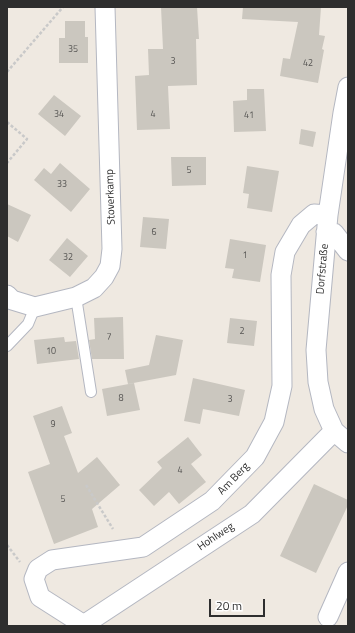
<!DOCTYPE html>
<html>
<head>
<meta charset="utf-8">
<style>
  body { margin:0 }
  #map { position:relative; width:355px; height:633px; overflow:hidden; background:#efe9e1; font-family:"Titillium Web",sans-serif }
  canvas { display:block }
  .frame { position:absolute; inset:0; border:8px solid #2e2e2e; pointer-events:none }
  .scale { position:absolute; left:209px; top:599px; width:56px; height:18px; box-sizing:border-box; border:2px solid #2e2e2e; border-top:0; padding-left:5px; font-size:12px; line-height:14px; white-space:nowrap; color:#2e2e2e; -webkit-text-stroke:3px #fff; paint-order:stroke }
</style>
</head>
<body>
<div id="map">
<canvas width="355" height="633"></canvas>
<div class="frame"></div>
<div class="scale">20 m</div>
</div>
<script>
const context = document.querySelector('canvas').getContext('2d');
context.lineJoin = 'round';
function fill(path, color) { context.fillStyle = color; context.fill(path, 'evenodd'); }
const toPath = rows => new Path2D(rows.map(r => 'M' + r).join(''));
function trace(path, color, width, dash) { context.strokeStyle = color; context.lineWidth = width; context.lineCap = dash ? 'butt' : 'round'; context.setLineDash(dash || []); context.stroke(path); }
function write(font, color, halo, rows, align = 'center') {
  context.font = font + ' "Titillium Web",sans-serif'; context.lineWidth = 3; context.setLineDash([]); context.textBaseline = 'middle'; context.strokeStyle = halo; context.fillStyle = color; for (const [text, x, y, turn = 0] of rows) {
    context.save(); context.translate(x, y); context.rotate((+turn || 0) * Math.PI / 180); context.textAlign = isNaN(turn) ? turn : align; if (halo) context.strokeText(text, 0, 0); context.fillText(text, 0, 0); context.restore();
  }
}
const building = toPath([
  [161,7,197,7,199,39,196,39,197,85,168,86,170,129,137,130,135,76,149,75,148,49,163,49],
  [243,7,321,7,319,35,325,36,322,49,324,50,318,83,280,76,283,58,290,59,298,22,242,19],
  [65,21,85,21,85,37,88,37,88,63,59,63,59,38,65,38],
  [247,89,264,89,266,131,234,132,233,101,247,100],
  [54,95,81,116,65,136,38,114],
  [301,129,316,132,313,147,299,144],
  [171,157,206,157,206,185,172,186],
  [60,163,90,189,71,212,34,180,44,168,51,174],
  [247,166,279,171,272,212,247,208,249,194,243,193],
  [7,204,31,215,18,242,7,236],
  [143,217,169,219,166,249,140,247],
  [67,238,88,256,70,277,49,260],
  [230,239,266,245,260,282,232,278,234,269,225,268],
  [123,317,124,359,92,359,89,340,95,339,94,318],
  [230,318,257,321,254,346,227,343],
  [156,335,183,340,176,375,128,384,125,370,149,365],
  [64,337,65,342,76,341,79,359,37,364,34,340],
  [193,378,245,390,239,416,203,409,200,424,184,421],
  [134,383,140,410,107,416,102,389],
  [62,406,72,433,64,436,78,473,97,457,120,485,92,509,98,527,54,544,28,472,50,464,33,416],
  [188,437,202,455,191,464,206,482,179,504,169,492,154,506,139,490,162,468,157,462],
  [314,484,348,500,348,505,316,573,280,556]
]);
const path = toPath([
  [7,72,63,7],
  [7,122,27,139,7,163],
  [86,485,113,529],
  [7,545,20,562]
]);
const service = toPath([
  [76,297,91,392],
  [7,346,28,324,35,307]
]);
const minor = toPath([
  [348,87,343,113,328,215,316,350,318,382,324,409,334,431,348,443],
  [326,232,334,233,348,251],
  [7,295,12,300,35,307,76,297,94,288,104,277,110,266,112,249,105,7],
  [328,617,348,572],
  [84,625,40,597,34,579,38,569,52,560,143,547,212,501,255,457,274,422,282,386,281,275,285,252,301,225,314,214,328,215],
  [82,626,252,514,334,431]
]);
const numberNames = [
  ["35",73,50],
  ["3",173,62],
  ["42",308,64],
  ["34",59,115],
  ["4",153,115],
  ["41",249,116],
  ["5",189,171],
  ["33",62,185],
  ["6",154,233],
  ["1",245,256],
  ["32",68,258],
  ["2",242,332],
  ["7",109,338],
  ["10",51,352],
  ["8",121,399],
  ["3",230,400],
  ["9",53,425],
  ["4",180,471],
  ["5",63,500]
];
const streetNames = [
  ["Stoverkamp",111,197,-92],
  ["Dorfstraße",323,269,-85],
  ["Am Berg",234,479,-46],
  ["Hohlweg",216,537,-34]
];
fill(building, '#cbc7bf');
trace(service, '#b4b7c1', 12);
trace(minor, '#b4b7c1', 21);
trace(path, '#c9c9c9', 2.5, [3, 2]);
trace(service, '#fff', 10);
trace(minor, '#fff', 19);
write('9px', '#555452', null, numberNames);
write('11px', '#2e2e2e', '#fff', streetNames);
</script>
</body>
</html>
